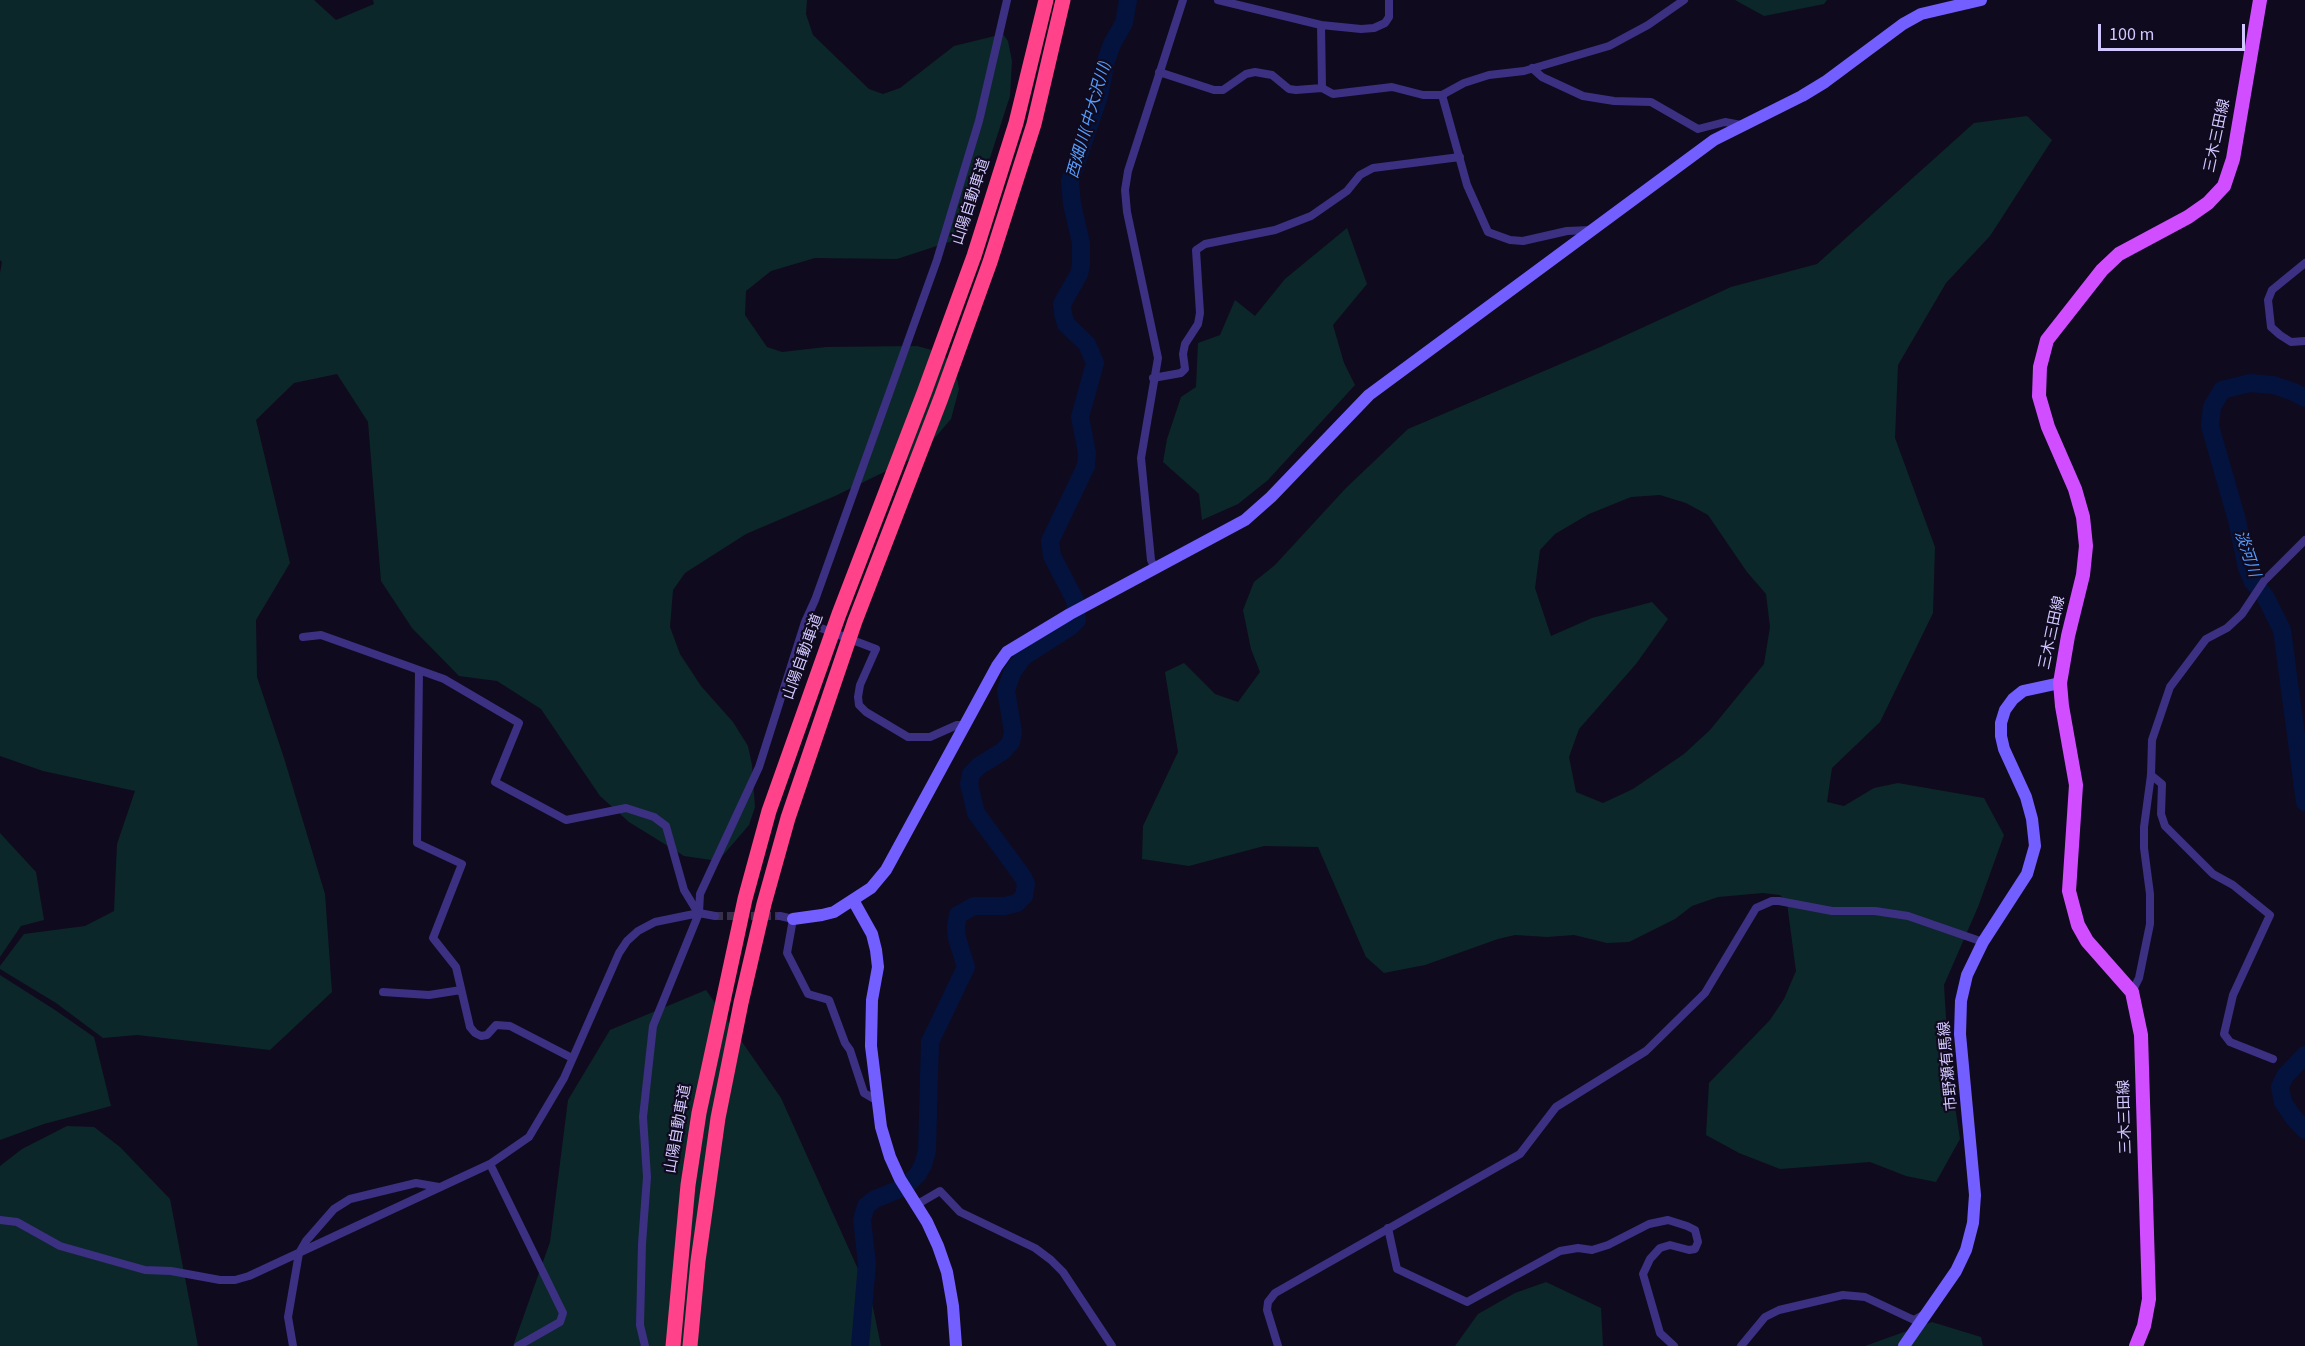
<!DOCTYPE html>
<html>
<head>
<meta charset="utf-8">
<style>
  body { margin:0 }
  #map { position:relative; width:2305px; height:1346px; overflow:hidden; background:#100a1e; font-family:"Source Sans 3",sans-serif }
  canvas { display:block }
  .scale { position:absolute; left:2098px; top:24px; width:147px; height:27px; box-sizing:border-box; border:3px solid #d3c7ff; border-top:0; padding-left:8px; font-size:18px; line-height:21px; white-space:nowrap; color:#d3c7ff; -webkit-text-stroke:4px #100a1e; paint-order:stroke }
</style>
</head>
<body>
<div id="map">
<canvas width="2305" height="1346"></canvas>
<div class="scale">100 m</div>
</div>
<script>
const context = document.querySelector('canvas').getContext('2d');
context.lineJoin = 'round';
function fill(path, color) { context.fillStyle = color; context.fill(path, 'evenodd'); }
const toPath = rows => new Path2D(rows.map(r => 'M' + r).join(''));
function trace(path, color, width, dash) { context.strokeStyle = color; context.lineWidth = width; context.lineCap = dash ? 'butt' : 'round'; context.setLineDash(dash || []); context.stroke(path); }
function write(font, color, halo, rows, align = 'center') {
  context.font = font + ' "Source Sans 3","Noto Sans JP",sans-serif'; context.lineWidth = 4.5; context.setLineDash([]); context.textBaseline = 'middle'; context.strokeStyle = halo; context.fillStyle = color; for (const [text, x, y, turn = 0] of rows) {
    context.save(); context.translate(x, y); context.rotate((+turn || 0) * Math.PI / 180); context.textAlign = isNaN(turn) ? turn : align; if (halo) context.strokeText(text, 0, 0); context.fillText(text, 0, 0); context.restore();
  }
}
const green = toPath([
  [0,0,314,0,336,20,374,4,373,0,807,0,806,14,813,35,869,89,883,94,900,88,954,46,1003,34,1008,41,1012,61,1010,96,969,223,952,241,897,259,815,258,771,271,746,291,745,315,767,347,782,352,826,347,917,346,943,353,956,373,959,389,951,419,921,454,835,496,746,534,685,573,673,590,670,627,680,654,701,686,733,722,748,746,752,765,755,807,749,825,718,861,684,856,629,822,600,796,541,709,497,681,459,676,412,628,381,581,368,422,337,374,294,383,256,420,290,563,256,620,257,677,284,758,325,894,332,992,270,1050,137,1035,103,1038,56,1003,0,969,0,966,24,934,85,926,114,911,117,844,135,791,43,771,0,756,0,273,2,262,0,260],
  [1735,0,1827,0,1824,4,1764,16],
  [2027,116,2052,140,1990,236,1946,283,1898,365,1895,438,1935,547,1933,613,1880,722,1832,768,1827,802,1844,806,1874,788,1898,783,1984,798,2004,835,1978,907,1944,985,1949,1067,1960,1139,1936,1182,1906,1176,1870,1162,1780,1169,1739,1153,1706,1135,1709,1083,1770,1020,1784,999,1796,971,1787,903,1780,895,1763,893,1718,897,1692,906,1675,919,1629,942,1607,943,1574,935,1547,937,1515,935,1498,939,1425,965,1384,973,1366,957,1318,847,1264,846,1189,866,1142,859,1143,826,1178,752,1165,672,1184,663,1215,694,1238,702,1260,672,1251,649,1243,610,1254,582,1275,565,1346,488,1408,429,1598,348,1731,287,1817,264,1974,123],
  [1660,495,1686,503,1708,515,1747,572,1766,594,1770,627,1764,664,1710,730,1684,754,1633,789,1603,803,1576,792,1569,757,1579,729,1636,664,1668,619,1652,602,1592,618,1551,636,1535,588,1540,550,1555,534,1589,514,1631,497],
  [1347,228,1367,284,1333,325,1344,363,1355,385,1268,480,1238,504,1202,520,1199,494,1163,462,1167,439,1181,397,1196,387,1198,343,1220,335,1235,300,1255,316,1285,279],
  [0,833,36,872,44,920,21,926,0,957],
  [0,975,55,1010,94,1037,111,1106,44,1124,0,1140],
  [706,990,781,1098,871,1298,881,1346,513,1346,550,1242,568,1100,610,1030],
  [67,1126,94,1127,120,1147,170,1199,198,1346,0,1346,0,1166,22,1149],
  [1546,1282,1601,1308,1603,1346,1455,1346,1478,1314,1515,1293],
  [1932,1322,1981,1337,1983,1346,1865,1346]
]);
const river = toPath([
  [2305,398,2294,392,2273,385,2250,383,2222,390,2212,407,2210,426,2237,520,2247,568,2253,582,2265,596,2282,630,2305,802],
  [2305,1055,2285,1076,2280,1087,2283,1102,2293,1117,2305,1130],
  [860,1346,867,1264,862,1220,866,1206,875,1199,905,1187,918,1174,923,1165,927,1151,930,1042,966,967,957,938,956,927,958,915,974,906,1005,906,1017,903,1024,896,1026,884,1023,877,976,813,969,784,971,774,979,766,1003,751,1011,742,1013,732,1006,690,1012,673,1023,657,1070,627,1077,620,1075,600,1052,556,1050,541,1086,466,1087,453,1080,417,1095,363,1087,344,1066,324,1063,314,1062,304,1079,274,1081,265,1081,243,1072,204,1070,181,1099,96,1106,61,1112,44,1124,23,1128,0]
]);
const streetTunnel = toPath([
  [715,916,780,916]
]);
const street = toPath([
  [1218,0,1321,25,1361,29,1374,28,1385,23,1389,17,1389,0],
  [1321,25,1322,88],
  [1532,68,1542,77,1583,96,1614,101,1651,102,1698,129,1725,122,1741,125],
  [1159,72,1214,90,1223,90,1246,74,1255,72,1272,75,1289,89,1296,90,1322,88,1333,94,1392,87,1423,95,1442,95,1464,83,1489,75,1524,71,1609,46,1648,25,1684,0],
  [1442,95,1467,185,1488,232,1510,240,1523,241,1567,231,1591,230],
  [2305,263,2272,290,2268,300,2271,327,2280,335,2291,342,2305,341],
  [1153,378,1181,373,1185,369,1183,354,1185,344,1198,324,1200,313,1196,250,1205,244,1275,230,1311,216,1347,191,1360,175,1373,168,1460,157],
  [1155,569,1151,560,1141,458,1158,358,1127,212,1125,190,1128,171,1183,0],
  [805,622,876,649,860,685,858,697,859,705,866,712,908,737,930,737,957,725,966,725],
  [303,637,321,635,444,679,519,723,495,782,566,820,626,808,654,817,666,826,684,890,698,913],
  [419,671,417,843,462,864,433,938,456,967,470,1027,475,1033,481,1036,487,1035,496,1025,510,1026,572,1058],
  [2151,775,2162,784,2161,814,2165,826,2213,874,2233,885,2270,915,2233,995,2224,1034,2230,1042,2273,1059],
  [780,916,793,919,787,953,808,994,829,1000,845,1043,850,1050,864,1093,876,1100],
  [383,992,429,995,461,990],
  [2132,992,2139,978,2150,924,2150,894,2144,848,2144,827,2151,775,2152,740,2170,687,2206,639,2227,628,2242,614,2264,581,2305,540],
  [490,1164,563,1313,560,1322,518,1346],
  [916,1205,940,1191,960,1212,1035,1248,1051,1260,1063,1272,1112,1346],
  [0,1220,17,1222,60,1246,145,1270,171,1271,220,1280,235,1280,249,1276,490,1164,529,1137,564,1078,619,953,627,941,638,931,655,922,699,913,715,916],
  [1388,1228,1397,1269,1467,1302,1560,1251,1578,1248,1592,1250,1608,1245,1649,1224,1668,1220,1687,1226,1695,1230,1698,1242,1695,1249,1689,1250,1670,1245,1660,1248,1650,1259,1643,1274,1660,1333,1674,1346],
  [293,1346,288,1317,299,1253,306,1241,334,1209,350,1199,416,1183,439,1187],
  [645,1346,640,1325,642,1244,647,1177,643,1117,653,1026,699,913,700,894,759,767,805,622,815,600,937,260,979,121,1007,0],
  [1278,1346,1267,1310,1268,1302,1275,1293,1520,1154,1556,1107,1646,1051,1705,993,1756,908,1772,901,1779,901,1832,911,1875,911,1908,916,1983,942],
  [1741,1346,1765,1317,1779,1310,1843,1295,1865,1297,1914,1320,1923,1315]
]);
const secondary = toPath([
  [853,900,872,934,876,950,878,967,872,1000,871,1046,881,1127,890,1157,900,1179,927,1222,938,1246,947,1272,953,1306,956,1346],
  [793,919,822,915,834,912,871,888,886,870,997,666,1007,652,1070,614,1245,520,1271,497,1369,395,1714,140,1802,96,1825,82,1903,24,1921,14,1981,0],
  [1904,1346,1956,1271,1966,1250,1973,1223,1975,1195,1960,1034,1961,1001,1967,975,1983,942,2027,874,2035,846,2032,819,2026,797,2004,749,2001,736,2001,723,2005,710,2013,699,2023,691,2060,683]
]);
const primary = toPath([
  [2136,1346,2144,1326,2149,1299,2141,1035,2132,992,2087,941,2078,925,2069,891,2076,785,2062,706,2060,683,2068,636,2083,575,2086,546,2083,517,2075,489,2048,427,2039,396,2040,367,2047,340,2102,270,2119,254,2188,217,2208,203,2224,186,2233,159,2260,0]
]);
const highway = toPath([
  [673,1346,688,1185,699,1113,745,899,769,811,839,614,924,393,974,256,1016,123,1046,0],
  [690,1346,698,1261,718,1118,741,1003,764,904,788,818,855,621,941,398,990,262,1034,124,1063,0]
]);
const streetNames = [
  ["三木三田線",2218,136,-78],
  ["山陽自動車道",972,202,-72],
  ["三木三田線",2053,633,-78],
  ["山陽自動車道",804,657,-70],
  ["市野瀬有馬線",1949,1066,-95],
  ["三木三田線",2126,1117,-92],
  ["山陽自動車道",679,1129,-80]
];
const waterNames = [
  ["西畑川(中大沢川)",1090,120,-74],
  ["淡河川",2246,554,71]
];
fill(green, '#0c2729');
trace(river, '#04133d', 18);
trace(streetTunnel, '#37304b', 8, [8, 4]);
trace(street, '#3c3083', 8);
trace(secondary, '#735eff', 12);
trace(primary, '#d04eff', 14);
trace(highway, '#ff4289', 15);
write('15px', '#d3c7ff', '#100a1e', streetNames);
write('italic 16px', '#559eff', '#100a1e', waterNames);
</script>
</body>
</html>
